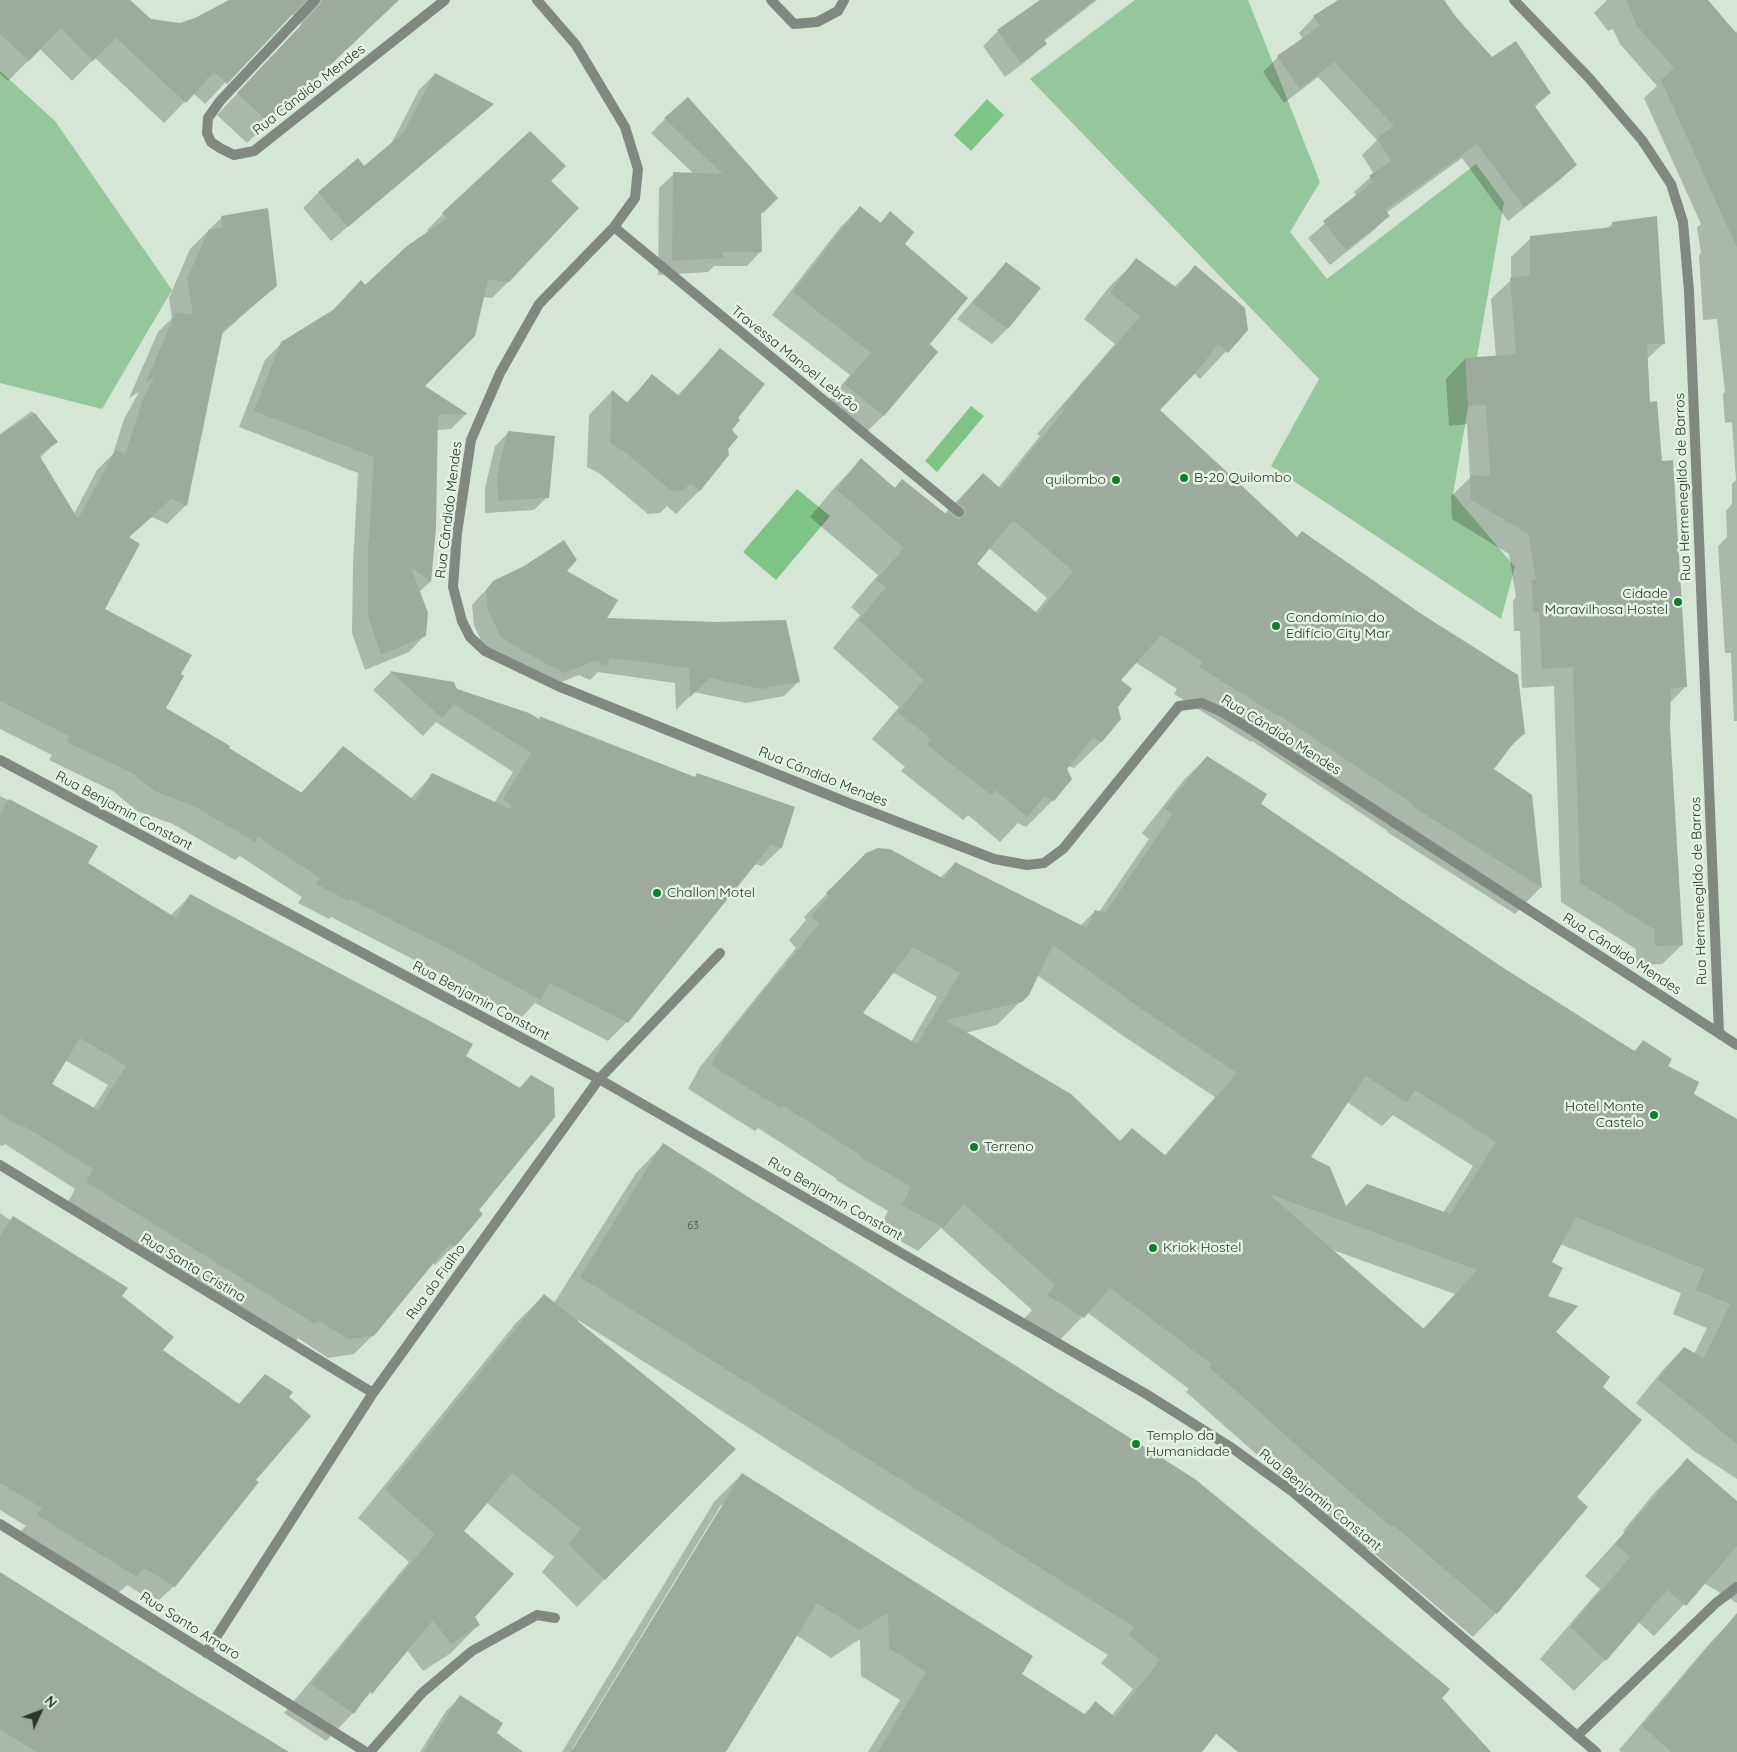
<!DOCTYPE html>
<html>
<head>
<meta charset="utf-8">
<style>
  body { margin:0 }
  #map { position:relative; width:1737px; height:1752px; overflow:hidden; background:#d5e5d6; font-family:Quicksand,sans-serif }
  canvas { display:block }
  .north { position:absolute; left:15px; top:1687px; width:50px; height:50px; -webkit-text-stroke:4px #e2f3e3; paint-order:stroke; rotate:47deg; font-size:14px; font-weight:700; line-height:20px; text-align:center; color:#2d332d }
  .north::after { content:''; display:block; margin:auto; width:18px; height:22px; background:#2d332d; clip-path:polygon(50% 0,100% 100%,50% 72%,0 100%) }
</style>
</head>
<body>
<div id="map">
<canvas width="1737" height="1752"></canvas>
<div class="north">N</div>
</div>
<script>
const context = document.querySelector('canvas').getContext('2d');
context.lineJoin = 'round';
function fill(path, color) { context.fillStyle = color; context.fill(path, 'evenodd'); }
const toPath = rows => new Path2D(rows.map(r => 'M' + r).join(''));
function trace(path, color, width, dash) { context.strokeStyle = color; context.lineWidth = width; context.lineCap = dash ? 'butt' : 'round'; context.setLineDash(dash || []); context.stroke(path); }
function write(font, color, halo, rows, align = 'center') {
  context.font = font + ' Quicksand,sans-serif'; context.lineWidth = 5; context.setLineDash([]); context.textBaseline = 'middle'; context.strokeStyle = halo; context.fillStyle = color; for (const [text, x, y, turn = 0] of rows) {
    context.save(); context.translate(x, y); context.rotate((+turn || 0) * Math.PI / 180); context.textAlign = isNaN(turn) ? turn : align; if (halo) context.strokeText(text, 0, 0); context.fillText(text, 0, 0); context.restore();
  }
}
const green = toPath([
  [1135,0,1248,0,1320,182,1290,232,1327,279,1476,164,1504,202,1453,494,1515,567,1501,619,1271,466,1319,379,1030,79],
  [0,71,55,121,172,290,102,409,0,383]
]);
const water = toPath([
  [987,99,1004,115,971,151,954,135],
  [971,406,984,416,937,472,925,461],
  [797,489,830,516,776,580,743,552]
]);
const shadow = toPath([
  [0,0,128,0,150,20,180,24,202,17,232,0,398,0,247,143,217,115,300,27,302,20,299,15,289,15,205,104,193,93,164,123,95,58,72,81,40,49,8,81,0,74],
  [1043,0,1097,0,1044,41,1045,43,1030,58,1005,77,983,46,998,31],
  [1340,0,1443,0,1456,18,1492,59,1550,93,1535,107,1575,165,1560,180,1508,221,1462,158,1386,213,1388,216,1373,231,1330,265,1308,238,1357,196,1354,192,1374,174,1362,155,1377,140,1318,77,1284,103,1263,72,1278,57,1303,39,1299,33,1314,17],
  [1607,0,1690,0,1735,34,1737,31,1737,723,1737,721,1734,721,1731,653,1725,653,1718,546,1727,537,1726,511,1732,504,1732,484,1736,480,1732,422,1725,423,1723,394,1725,392,1717,319,1703,320,1699,255,1701,253,1697,227,1701,224,1644,98,1657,86,1620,44,1613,29,1608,31,1594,13],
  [435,74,492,104,331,241,303,208,319,192,364,168,390,146,419,90],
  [665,119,777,198,760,215,761,251,747,266,714,266,708,272,658,275,659,188,674,174,694,174,651,133],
  [530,132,550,181,508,282,492,298,483,297,423,387,466,414,451,429,437,430,435,528,430,582,419,592,425,635,409,652,365,670,352,633,353,565,358,473,239,427,265,360,282,343,331,312,365,287,429,232,427,230,443,214],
  [860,207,880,223,890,213,903,245,928,345,937,352,883,416,861,437,824,406,850,375,772,315,839,229],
  [222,217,276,285,222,334,186,505,167,524,152,517,128,538,104,609,179,675,164,708,300,794,343,747,410,799,432,775,494,803,513,772,436,722,423,736,373,690,391,672,453,683,456,690,538,720,540,718,694,778,794,808,781,848,762,866,754,864,627,1022,608,1041,535,1003,521,1018,430,968,331,917,329,919,298,903,302,897,240,856,235,860,173,824,137,811,113,791,49,760,52,755,0,729,0,434,32,411,56,442,40,458,74,514,97,470,113,454,124,419,139,392,129,398,158,332,172,318,169,298,190,249],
  [1613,223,1664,343,1646,360,1649,403,1686,686,1670,703,1669,728,1682,945,1662,964,1636,965,1636,949,1561,902,1554,686,1522,688,1520,631,1514,631,1513,601,1516,597,1509,554,1452,519,1451,496,1470,478,1467,424,1449,426,1446,379,1465,359,1496,357,1491,299,1511,280,1511,257,1531,238,1607,229],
  [1137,260,1174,287,1195,267,1247,329,1200,379,1194,373,1158,410,1297,538,1524,734,1503,754,1492,770,1531,796,1541,887,1515,914,1387,832,1388,831,1252,741,1251,742,1174,694,1177,689,1135,662,1119,680,1116,707,1119,719,1101,742,1074,768,1068,766,1065,769,1071,779,1053,800,1026,827,1018,823,1000,842,968,815,963,820,901,771,905,767,872,739,899,707,833,648,860,615,851,607,878,575,810,517,835,487,861,460,894,489,902,480,944,514,983,475,998,488,1040,436,1037,434,1115,344,1084,319,1110,286],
  [989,548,1047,598,1035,613,975,564],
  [1006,263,1008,328,992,344,957,319],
  [720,350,736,418,730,430,727,448,700,490,676,514,667,506,660,513,648,514,599,473,587,467,589,415,612,391,626,403,652,376,677,396],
  [508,433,547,497,534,510,485,513,485,488,495,446],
  [565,571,605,619,716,624,799,681,784,696,746,703,694,692,676,710,675,683,598,672,590,680,579,675,549,687,486,651,474,625,472,605,479,597,494,582],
  [1207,757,1259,804,1499,966,1633,1052,1643,1041,1692,1095,1737,1134,1737,1479,1694,1451,1636,1403,1661,1372,1684,1348,1694,1354,1707,1328,1673,1314,1681,1293,1560,1244,1550,1262,1547,1296,1554,1333,1601,1387,1575,1497,1496,1613,1473,1637,1368,1548,1366,1550,1289,1483,1186,1392,1189,1389,1087,1312,1059,1341,1024,1319,1032,1310,941,1228,918,1251,879,1229,888,1211,836,1180,837,1179,758,1128,755,1131,688,1089,700,1067,796,948,789,940,806,920,804,917,866,854,940,878,955,863,1080,926,1095,911,1099,912,1149,839,1142,833,1183,781],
  [892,972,937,997,911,1042,861,1013],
  [1037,975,1119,1033,1215,1097,1164,1156,1119,1142,965,1033,997,1025,1028,994],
  [1347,1102,1382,1126,1393,1115,1473,1166,1443,1213,1345,1208,1309,1157],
  [1330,1249,1455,1294,1423,1329],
  [0,796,96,846,86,863,170,916,190,896,472,1044,464,1056,519,1089,531,1076,477,1211,481,1214,454,1246,435,1265,433,1263,373,1335,354,1354,328,1358,298,1338,295,1342,68,1202,75,1189,5,1144,3,1146,0,1145],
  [65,1060,108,1085,93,1109,50,1085],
  [663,1145,1441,1698,1489,1752,1247,1752,1264,1674,1196,1752,868,1752,900,1700,861,1676,860,1639,831,1658,796,1635,724,1752,562,1752,714,1502,742,1474,1020,1675,1083,1715,1095,1703,1111,1716,1133,1689,1101,1663,1108,1655,578,1320,577,1322,734,1449,577,1607,542,1572,554,1557,486,1502,463,1531,473,1617,478,1625,451,1653,423,1671,407,1650,353,1713,326,1741,284,1713,409,1562,358,1518,516,1323,544,1295,554,1303,636,1173],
  [721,1505,724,1505,574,1750,572,1749],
  [0,1213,120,1296,161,1351,238,1405,265,1376,254,1480,174,1586,156,1603,127,1585,118,1593,20,1532,26,1526,0,1510],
  [1687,1460,1737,1503,1737,1603,1704,1583,1654,1636,1638,1622,1605,1660,1574,1691,1540,1659,1600,1589,1585,1576,1625,1532,1623,1531,1656,1491],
  [0,1573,269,1742,263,1752,0,1752],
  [1732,1620,1737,1624,1737,1752,1621,1752,1619,1750,1709,1644],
  [460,1697,496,1733,504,1752,420,1752,446,1711]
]);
const building = toPath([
  [0,0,130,0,151,19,180,23,195,18,229,0,306,0,227,84,214,72,186,103,116,38,93,61,61,28,29,61,0,34],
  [322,0,399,0,269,123,237,93,320,5],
  [1040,0,1095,0,1044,39,1047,44,1021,63,997,30],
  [1338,0,1444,0,1456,17,1492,57,1516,41,1551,93,1534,105,1577,165,1524,207,1477,144,1385,210,1390,216,1346,250,1323,221,1373,182,1369,176,1391,161,1377,138,1394,126,1334,62,1300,89,1277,56,1320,26,1313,16],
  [1626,0,1708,0,1737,34,1737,248,1661,80,1674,68,1637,26],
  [435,73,494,104,348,227,318,192,358,158,364,166,403,133],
  [688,97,778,198,763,213,761,211,762,252,723,252,723,258,672,261,673,172,723,174,664,118],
  [530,131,566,166,551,181,579,208,509,282,488,280,475,336,425,386,468,414,438,415,436,528,431,582,411,567,428,613,426,636,381,655,368,616,368,549,374,457,254,411,281,342,333,310,361,280,365,285,407,246,447,218,442,213],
  [860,206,881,223,890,211,914,232,905,244,968,298,930,344,938,352,884,416,844,384,871,353,793,292],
  [268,208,277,286,223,331,187,506,171,499,129,537,140,544,105,609,192,655,181,674,184,676,166,708,230,746,229,748,302,793,343,746,415,801,432,773,510,809,512,806,503,799,531,753,454,704,442,718,390,671,454,682,457,689,529,713,541,720,539,716,695,777,697,773,795,807,782,848,771,845,628,1023,550,983,540,1000,449,949,350,899,349,901,316,884,320,878,258,837,255,842,192,805,156,792,132,773,67,742,69,736,0,701,0,435,35,413,58,442,39,455,78,519,116,450,125,454,143,399,155,376,146,382,176,312,193,315,187,279,209,229,223,228,221,216],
  [1657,216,1665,344,1647,344,1650,402,1657,401,1662,461,1673,460,1687,687,1671,688,1670,728,1683,945,1655,946,1655,930,1580,883,1573,667,1542,669,1539,612,1533,612,1532,580,1536,580,1528,534,1471,500,1470,475,1490,476,1486,405,1468,406,1465,358,1516,354,1510,278,1530,275,1530,236,1613,227,1612,222],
  [1136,258,1177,288,1195,265,1245,308,1248,330,1228,353,1218,344,1200,368,1160,410,1297,537,1302,531,1423,615,1518,675,1525,734,1518,737,1494,769,1532,795,1542,888,1412,806,1413,804,1279,715,1278,716,1199,667,1203,662,1161,635,1121,680,1132,689,1118,707,1121,719,1102,742,1093,738,1067,769,1072,779,1054,801,1044,797,1027,817,995,790,991,795,926,744,931,739,897,712,924,680,859,620,886,587,876,580,904,548,836,489,861,458,895,488,902,479,946,514,948,512,957,519,962,518,966,513,964,507,957,502,983,473,1001,489,1065,409,1062,407,1140,317,1110,292],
  [1013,520,1073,571,1038,614,977,564],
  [1006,262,1041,288,1008,329,972,303],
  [720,348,765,384,738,418,740,420,732,430,738,437,728,449,729,455,700,491,690,483,684,490,672,491,622,450,610,443,612,390,628,403,652,374,679,396],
  [508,431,555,436,549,498,498,501,497,474],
  [564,540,577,560,567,571,618,600,607,618,716,622,786,620,800,682,761,689,710,678,690,697,689,668,610,658,606,666,595,661,564,673,519,649,501,637,488,610,486,590,493,581,524,566],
  [1207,756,1267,794,1261,804,1499,965,1636,1052,1643,1040,1672,1059,1668,1066,1699,1082,1694,1094,1737,1119,1737,1444,1658,1379,1684,1347,1704,1358,1730,1304,1696,1290,1704,1269,1576,1217,1552,1262,1563,1268,1548,1296,1578,1306,1556,1332,1610,1377,1603,1387,1642,1420,1577,1497,1588,1507,1497,1614,1393,1525,1391,1527,1312,1459,1209,1367,1211,1364,1110,1288,1084,1318,1047,1295,1055,1285,964,1204,943,1228,902,1205,911,1187,859,1156,860,1155,782,1105,780,1108,711,1065,723,1041,819,924,811,916,829,896,826,893,866,853,878,848,890,849,944,879,955,862,1087,928,1095,910,1105,913,1172,815,1165,808],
  [1053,945,1143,1010,1237,1073,1166,1156,1132,1128,1120,1141,1071,1094,946,1020,1022,1002,1029,995],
  [913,947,960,973,917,1044,863,1013],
  [1366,1076,1407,1103,1415,1090,1496,1142,1450,1214,1367,1184,1346,1206,1330,1167,1311,1157],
  [1269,1194,1354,1225,1477,1270,1424,1329],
  [9,799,98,846,88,863,176,918,190,894,473,1044,466,1056,520,1088,531,1075,554,1088,555,1117,479,1210,483,1214,455,1247,450,1243,374,1336,348,1339,318,1320,315,1324,86,1182,93,1169,24,1126,23,1128,0,1114,0,814],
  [80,1038,126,1066,98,1110,52,1084],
  [663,1143,1195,1479,1450,1689,1442,1698,1491,1752,1238,1752,1216,1734,1202,1752,878,1752,926,1672,889,1648,888,1613,859,1630,817,1603,726,1752,571,1752,742,1473,1033,1656,1022,1674,1086,1715,1095,1701,1115,1717,1160,1660,1128,1635,1134,1627,580,1277],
  [13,1216,128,1288,122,1296,174,1337,163,1350,239,1404,265,1374,293,1392,289,1397,311,1416,256,1480,259,1482,175,1587,144,1568,137,1577,37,1515,42,1508,0,1483,0,1236],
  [544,1294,736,1449,605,1580,568,1544,581,1529,512,1473,464,1531,514,1574,475,1617,480,1625,451,1644,433,1620,372,1694,370,1691,354,1714,311,1684,435,1534,385,1490],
  [1687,1458,1737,1501,1737,1546,1686,1606,1667,1590,1606,1661,1570,1627,1630,1557,1615,1544],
  [0,1572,182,1687,289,1752,36,1752,0,1729],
  [1737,1613,1737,1752,1671,1752,1642,1726],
  [460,1695,503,1723,497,1733,523,1752,424,1752]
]);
const lane = toPath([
  [771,0,794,24,817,22,838,11,844,0],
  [1577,1736,1716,1603,1737,1587],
  [370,1752,422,1693,472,1651,537,1615,555,1618]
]);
const street = toPath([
  [315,0,220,101,208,118,207,133,211,142,220,148,234,155,254,151,445,0],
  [537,0,576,45,625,127,638,169,635,198,614,227,539,304,500,373,471,440,457,533,453,587,462,621,470,637,485,651,558,686,851,804,994,859,1027,865,1044,863,1063,849,1179,706,1202,703,1222,712,1250,729,1737,1045],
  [1514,0,1589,78,1642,140,1671,184,1683,222,1689,291,1719,1033],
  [614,227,959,512],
  [0,760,599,1079,1146,1394,1232,1448,1293,1492,1596,1752],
  [0,1165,373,1393],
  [0,1524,366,1752],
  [206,1653,373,1393,599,1079,720,953]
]);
const markers = [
  [1184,478,5,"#147c2f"],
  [1116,480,5,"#147c2f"],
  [1678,602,5,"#147c2f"],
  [1276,626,5,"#147c2f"],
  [657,893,5,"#147c2f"],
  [1654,1115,5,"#147c2f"],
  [974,1147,5,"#147c2f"],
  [1153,1248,5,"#147c2f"],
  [1136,1444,5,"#147c2f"]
];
const numberNames = [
  ["63",693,1226]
];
const streetNames = [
  ["Rua Cândido Mendes",309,90,-38],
  ["Travessa Manoel Lebrão",795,359,39],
  ["Rua Hermenegildo de Barros",1683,487,-92],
  ["Rua Cândido Mendes",449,510,-83],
  ["Rua Cândido Mendes",1281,735,32],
  ["Rua Cândido Mendes",823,777,22],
  ["Rua Benjamin Constant",124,811,28],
  ["Rua Hermenegildo de Barros",1699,891,-92],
  ["Rua Cândido Mendes",1622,954,33],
  ["Rua Benjamin Constant",481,1001,28],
  ["Rua Benjamin Constant",835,1199,30],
  ["Rua Santa Cristina",193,1268,31],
  ["Rua do Fialho",436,1282,-54],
  ["Rua Benjamin Constant",1320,1500,39],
  ["Rua Santo Amaro",190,1626,32]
];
const poiNames = [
  ["B-20 Quilombo",1194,478],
  ["quilombo",1106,480,"right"],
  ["Cidade",1668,594,"right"],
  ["Maravilhosa Hostel",1668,610,"right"],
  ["Condomínio do",1286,618],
  ["Edifício City Mar",1286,634],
  ["Challon Motel",667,893],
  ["Hotel Monte",1644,1107,"right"],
  ["Castelo",1644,1123,"right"],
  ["Terreno",984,1147],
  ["Kriok Hostel",1163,1248],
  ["Templo da",1146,1436],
  ["Humanidade",1146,1452]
];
fill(green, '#96c69b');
fill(water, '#80c387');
fill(shadow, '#0003');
fill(building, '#9cab9d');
trace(lane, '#818881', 10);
trace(street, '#818881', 10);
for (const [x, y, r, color] of markers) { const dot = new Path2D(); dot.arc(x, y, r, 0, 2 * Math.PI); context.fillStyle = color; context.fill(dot); trace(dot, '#e2f3e3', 2); }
write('11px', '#495149', null, numberNames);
write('14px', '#2d332d', '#e2f3e3', streetNames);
write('14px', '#2d332d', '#e2f3e3', poiNames, 'left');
</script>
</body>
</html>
